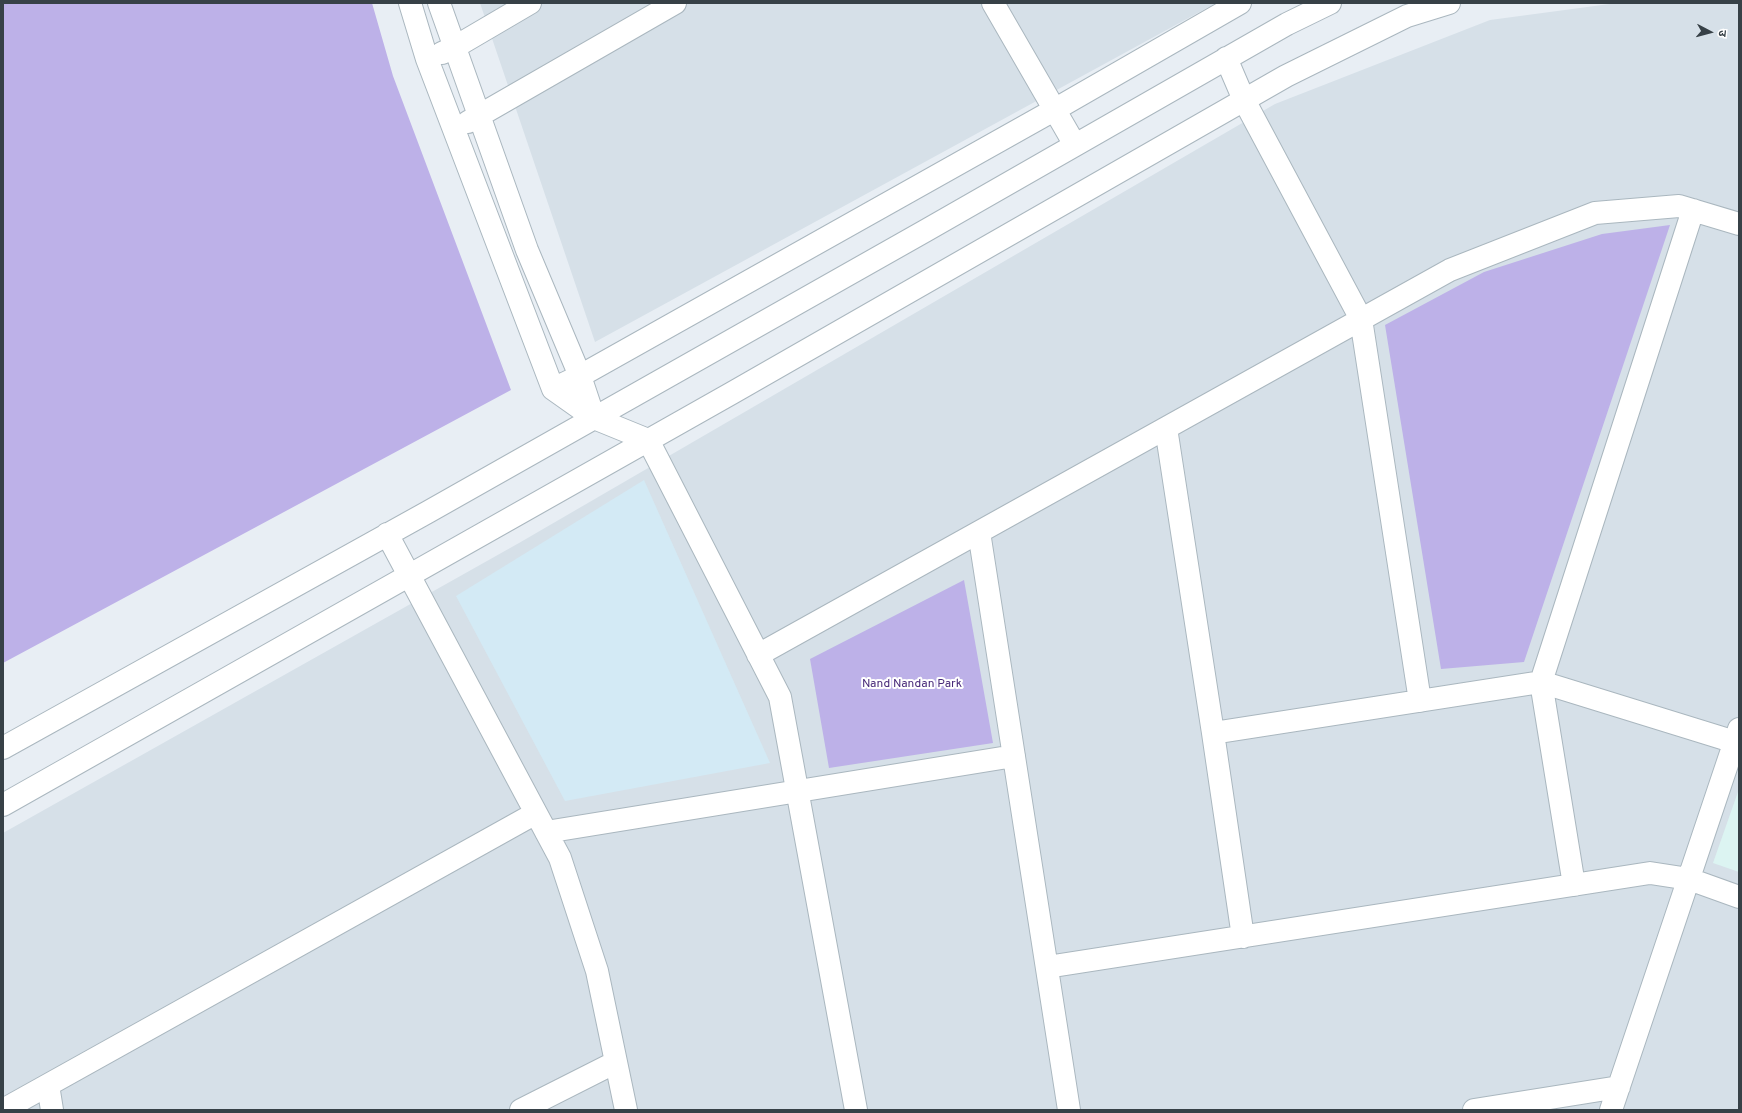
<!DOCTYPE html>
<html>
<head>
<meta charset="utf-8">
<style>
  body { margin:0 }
  #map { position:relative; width:1742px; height:1113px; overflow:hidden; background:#e8eef4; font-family:Overpass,"Noto Sans Devanagari",sans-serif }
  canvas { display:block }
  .frame { position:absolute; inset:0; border:4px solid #374147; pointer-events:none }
  .north { position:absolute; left:1690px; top:12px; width:40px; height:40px; -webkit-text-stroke:3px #fff; paint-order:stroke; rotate:96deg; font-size:11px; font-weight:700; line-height:16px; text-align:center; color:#374147 }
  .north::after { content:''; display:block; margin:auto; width:14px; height:18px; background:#374147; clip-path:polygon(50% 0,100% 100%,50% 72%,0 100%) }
</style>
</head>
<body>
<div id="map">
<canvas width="1742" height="1113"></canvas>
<div class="frame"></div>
<div class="north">उ</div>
</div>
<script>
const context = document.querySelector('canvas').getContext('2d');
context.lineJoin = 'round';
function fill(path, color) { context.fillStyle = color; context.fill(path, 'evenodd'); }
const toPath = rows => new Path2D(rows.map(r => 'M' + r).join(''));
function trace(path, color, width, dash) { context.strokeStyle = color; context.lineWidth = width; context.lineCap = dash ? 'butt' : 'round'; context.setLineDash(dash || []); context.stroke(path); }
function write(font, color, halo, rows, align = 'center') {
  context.font = font + ' Overpass,sans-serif'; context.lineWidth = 4; context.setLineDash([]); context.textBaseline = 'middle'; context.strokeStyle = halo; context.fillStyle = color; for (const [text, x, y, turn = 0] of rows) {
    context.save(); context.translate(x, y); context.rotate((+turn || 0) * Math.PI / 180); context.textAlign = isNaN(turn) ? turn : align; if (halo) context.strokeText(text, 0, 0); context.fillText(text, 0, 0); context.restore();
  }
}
const residential = toPath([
  [480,3,1216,3,595,342],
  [1617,3,1739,3,1739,1110,3,1110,3,833,519,543,1275,104,1490,20]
]);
const commercial = toPath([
  [644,480,770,763,565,801,456,596]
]);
const medical = toPath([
  [1739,789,1739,872,1713,863]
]);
const green = toPath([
  [3,3,372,3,393,76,511,390,3,663],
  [1670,225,1524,662,1441,669,1385,325,1484,272,1602,234],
  [964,580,993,743,829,768,810,659]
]);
const minor = toPath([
  [410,3,427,59,553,389,594,418,648,440,780,697,856,1110],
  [439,3,527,250,580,376,594,418],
  [993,3,1075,145],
  [442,53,455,47,530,3],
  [1226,58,1244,100,1361,319,1420,701],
  [468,122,675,3],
  [553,389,580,376,1054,110,1240,3],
  [1166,428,1213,733,1243,937],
  [979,532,1069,1110],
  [387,534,560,858,597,971,626,1110],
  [758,655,1450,270,1595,213,1679,206,1739,224],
  [1213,733,1541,682,1735,742],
  [3,748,428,512,925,231,1287,24,1330,3],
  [3,805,732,393,1286,76,1407,16,1449,3],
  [546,832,1014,756],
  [1574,885,1541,682,1693,210],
  [1047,967,1650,873,1689,879,1739,897],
  [48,1085,52,1110],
  [3,1110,536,813],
  [521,1110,616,1062],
  [1474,1110,1619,1087],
  [1611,1110,1739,729]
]);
const parkNames = [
  ["Nand Nandan Park",912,685]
];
fill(residential, '#d6e0e8');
fill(commercial, '#d3eaf5');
fill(medical, '#dcf4f2');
fill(green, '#bdb1e8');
trace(minor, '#aab7bf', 24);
trace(minor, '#fff', 22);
write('12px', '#482a79', '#fff', parkNames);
</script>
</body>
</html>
